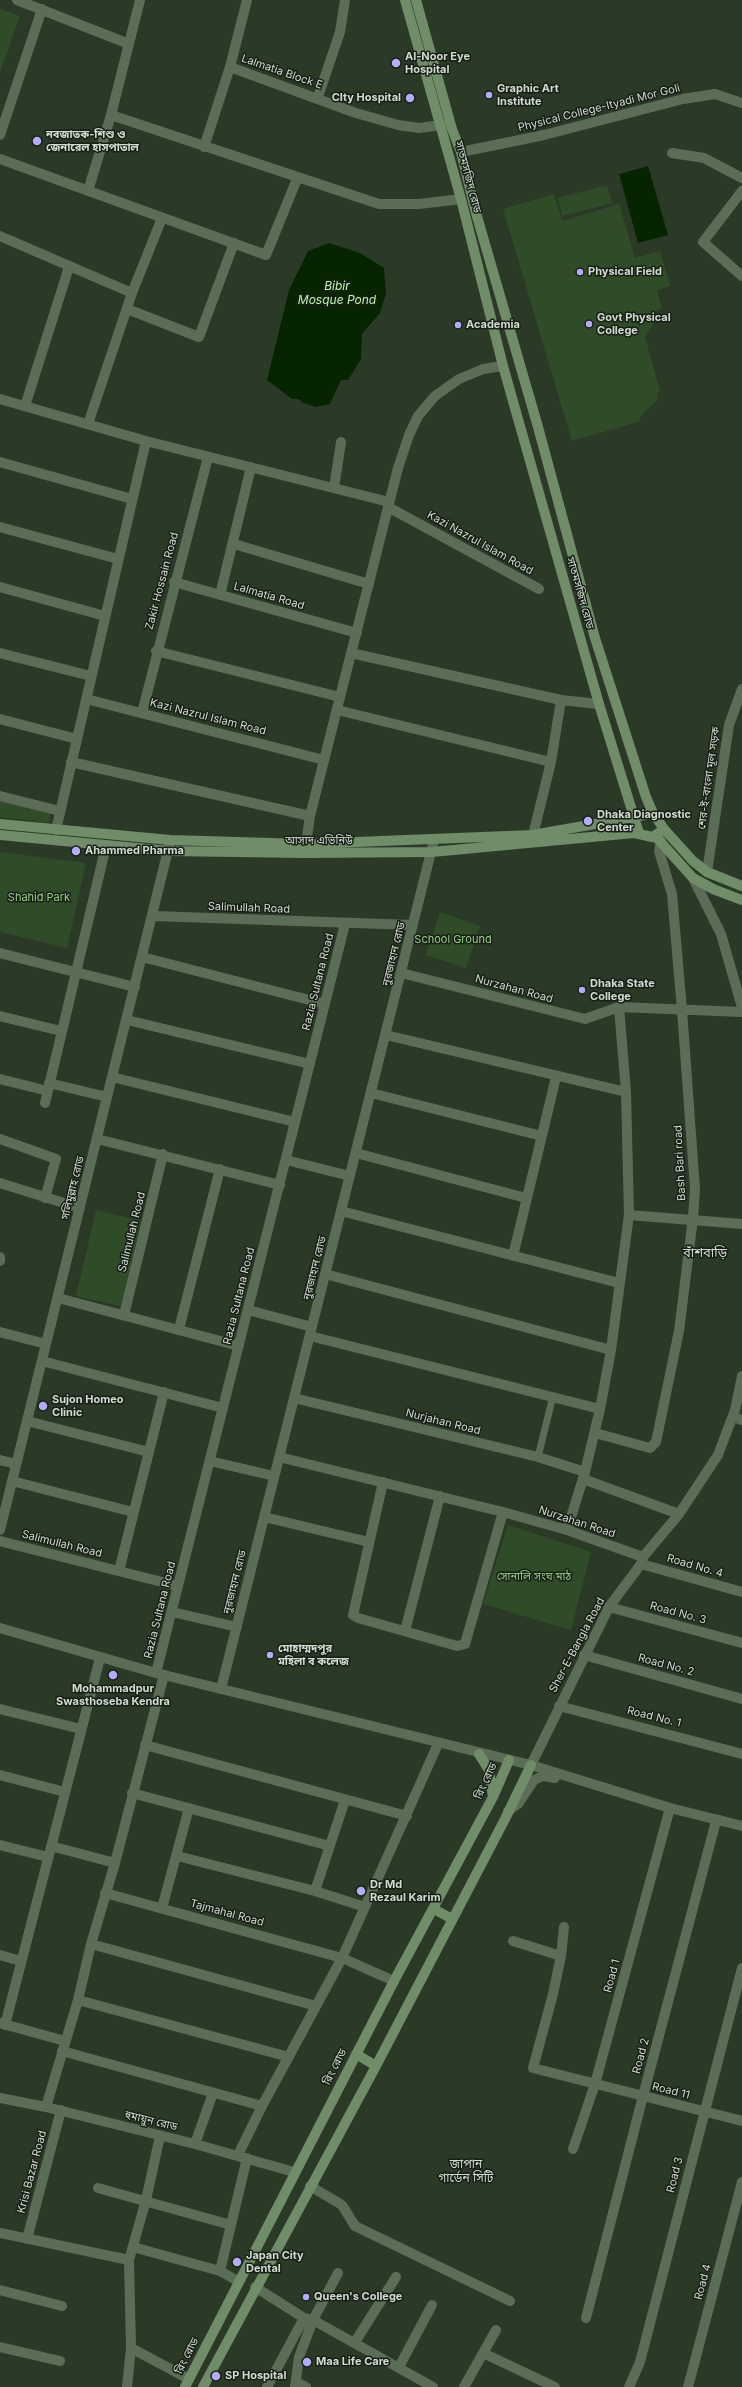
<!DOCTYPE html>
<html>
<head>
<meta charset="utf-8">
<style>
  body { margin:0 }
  canvas { display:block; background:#2a3a26 }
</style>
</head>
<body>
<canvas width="742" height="2387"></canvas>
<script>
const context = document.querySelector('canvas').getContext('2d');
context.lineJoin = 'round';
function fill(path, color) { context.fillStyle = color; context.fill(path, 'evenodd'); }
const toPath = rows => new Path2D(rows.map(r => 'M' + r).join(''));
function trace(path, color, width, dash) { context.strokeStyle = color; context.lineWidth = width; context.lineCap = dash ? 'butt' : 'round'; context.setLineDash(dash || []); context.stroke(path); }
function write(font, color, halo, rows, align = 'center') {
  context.font = font + ' Inter,"Noto Sans Bengali",sans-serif'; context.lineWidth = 3; context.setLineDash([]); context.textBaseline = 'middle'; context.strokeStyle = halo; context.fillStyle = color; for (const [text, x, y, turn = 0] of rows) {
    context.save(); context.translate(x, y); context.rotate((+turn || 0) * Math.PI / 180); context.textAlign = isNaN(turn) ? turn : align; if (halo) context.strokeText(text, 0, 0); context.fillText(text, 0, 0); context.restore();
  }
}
const green = toPath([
  [0,9,20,16,0,72],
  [607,185,612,203,562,216,558,198],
  [554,194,562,221,619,204,635,258,660,251,670,286,657,290,662,309,651,312,654,323,645,337,660,391,657,396,658,400,644,412,638,422,572,441,503,209],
  [0,800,51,812,49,823,0,817],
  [0,852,86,863,67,948,0,932],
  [440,912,480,926,466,968,426,955],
  [96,1210,141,1221,121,1306,76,1296],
  [508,1525,591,1552,571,1630,483,1604]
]);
const water = toPath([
  [648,166,668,235,638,243,619,174],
  [329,243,360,253,384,268,386,293,380,313,362,334,361,359,348,380,341,380,330,404,316,407,303,403,298,399,292,399,267,380,289,290,308,251]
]);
const pedestrian = toPath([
  [538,1457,553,1396]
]);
const minor = toPath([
  [17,0,129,44],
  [230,67,356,113,398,125,419,128,441,125],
  [318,97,340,32,345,0],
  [111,115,379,204,419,204,461,199],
  [0,135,42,9],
  [204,147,230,67,247,0],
  [461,152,544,135,683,99,715,94,742,103],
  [672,153,704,158,742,178],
  [0,159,266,255,297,179],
  [88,191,111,115,140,0],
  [742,191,703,242,742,276],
  [0,236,132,293],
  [127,309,199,337,234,243],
  [0,399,146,441,389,502],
  [25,406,69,267],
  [88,424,132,293,162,218],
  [0,462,132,499],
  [334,488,341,442],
  [388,507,539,589],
  [0,527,118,559],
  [234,544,369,584],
  [174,582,357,633],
  [0,587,105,616],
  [220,595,251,467],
  [156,651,340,697],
  [0,653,91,676],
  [351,653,561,700,599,704],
  [86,699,324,760],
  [337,710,551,762],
  [142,713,208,457],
  [0,719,77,739],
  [71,762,310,816],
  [0,796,60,811],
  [56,830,146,441],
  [533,835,551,762,561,700],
  [305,851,310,816,340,697,398,468,409,435,418,416,435,396,459,379,483,369,503,366],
  [153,916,413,925],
  [0,953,135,987],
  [142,957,325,1004],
  [401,973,585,1019,619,1007,742,1012],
  [0,1016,61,1031],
  [127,1020,310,1064],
  [386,1035,626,1092],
  [112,1077,295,1122],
  [0,1079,48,1091],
  [49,1083,107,1097],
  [371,1093,542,1136],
  [45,1103,106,846],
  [0,1139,56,1159,45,1198],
  [97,1139,280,1185],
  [356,1153,526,1198],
  [286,1160,350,1176],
  [0,1183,80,1208],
  [341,1211,619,1283],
  [629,1215,742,1224],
  [513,1256,556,1077],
  [0,1257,0,1261],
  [325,1274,611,1350],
  [58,1298,239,1346],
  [248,1310,312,1327],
  [124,1315,163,1154],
  [179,1329,220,1169],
  [0,1332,46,1344],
  [310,1336,600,1409],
  [42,1361,223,1408],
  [294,1398,538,1457,585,1472],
  [733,1417,742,1420],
  [27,1421,149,1452],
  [595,1433,650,1448,656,1442,679,1331,693,1218,695,1189,682,1010,672,894,659,851,661,840],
  [279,1457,503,1512,567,1530,643,1557],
  [0,1460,16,1464],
  [210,1461,274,1476],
  [583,1479,679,1514],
  [12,1481,133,1512],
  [383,1482,353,1615,358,1618,457,1646,465,1644,503,1512],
  [264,1517,369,1542],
  [0,1530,170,842],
  [567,1530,585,1472,600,1409,611,1350,629,1215,626,1092,619,1007],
  [0,1541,178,1586],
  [641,1564,742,1592],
  [119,1571,164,1392],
  [609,1607,742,1643],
  [172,1612,237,1627],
  [405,1631,440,1496],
  [584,1655,742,1699],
  [156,1673,345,924],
  [221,1689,434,840],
  [559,1706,742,1754],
  [0,1709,81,1729],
  [145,1745,407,1816],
  [0,1775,65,1792],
  [132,1793,330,1846],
  [0,1845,48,1857],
  [51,1846,115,1863],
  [177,1856,315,1891,365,1907],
  [315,1891,345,1800],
  [105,1893,342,1958,394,1981],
  [162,1908,189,1808],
  [564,1927,561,1956,553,1994,533,2068,742,2121],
  [513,1941,561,1956],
  [91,1944,316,2006],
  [0,1955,21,1961],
  [78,2000,289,2057],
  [0,2023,65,2041],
  [5,2025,100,1658],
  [62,2051,262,2106],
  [0,2098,46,2107,195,2144,294,2172],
  [46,2107,78,2000,91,1944,115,1863,164,1675],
  [160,2136,146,2200,129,2260,131,2348,189,2379],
  [195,2144,213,2093],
  [573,2149,595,2084,670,1808],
  [238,2155,262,2106,342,1958,438,1744],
  [310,2186,342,2205,355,2226,510,2301],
  [98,2188,231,2225],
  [0,2233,129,2260],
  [27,2239,61,2110],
  [133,2247,220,2271],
  [338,2273,313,2320,433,2387],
  [238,2281,220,2271,247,2158],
  [255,2287,304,2318,313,2320,299,2357,295,2387],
  [0,2290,62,2306],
  [586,2318,643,2096,715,1825,719,1820],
  [355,2342,396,2277],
  [0,2347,60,2361],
  [483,2353,555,2387],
  [399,2367,432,2305],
  [296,2382,306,2387],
  [127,2387,131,2348],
  [267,2387,304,2318],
  [464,2387,496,2330],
  [629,2387,640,2362,742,1968],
  [688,2387,742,2182]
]);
const tertiary = toPath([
  [707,872,729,725,742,689],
  [693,878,721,934,742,1007],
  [0,1628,156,1673,531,1765,670,1808,742,1826],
  [531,1765,609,1607,641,1564,643,1557,679,1514,718,1455,735,1410,742,1376],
  [508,1811,518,1804,534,1780,543,1776,555,1778]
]);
const secondary = toPath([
  [416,0,452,129,461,152,476,213,538,427,595,638,646,797,653,813,664,829,654,836],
  [0,824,170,840,305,844,533,835,634,817,599,704,503,366,461,199,405,0],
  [664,829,693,861,707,872,742,886],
  [639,833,634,817,653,813],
  [0,835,169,851,305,853,432,852,634,833,657,838,693,878,713,889,742,900],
  [479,1754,489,1770,493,1797],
  [434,1909,452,1919],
  [356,2054,376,2066],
  [185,2387,394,1981,493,1797,509,1760],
  [203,2387,376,2066,505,1819,531,1765]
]);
const markers = [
  [396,63,5,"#b5acf8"],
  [489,95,4,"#b5acf8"],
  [410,98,5,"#b5acf8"],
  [37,141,5,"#b5acf8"],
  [580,272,4,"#b5acf8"],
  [589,324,4,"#b5acf8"],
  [458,325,4,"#b5acf8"],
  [588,821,5,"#b5acf8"],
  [76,851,5,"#b5acf8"],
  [582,990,4,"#b5acf8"],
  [43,1406,5,"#b5acf8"],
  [270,1655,4,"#b5acf8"],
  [113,1675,5,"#b5acf8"],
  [361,1891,5,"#b5acf8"],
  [237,2262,5,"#b5acf8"],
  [306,2297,4,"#b5acf8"],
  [307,2362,5,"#b5acf8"],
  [216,2376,5,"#b5acf8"]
];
const poiNames = [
  ["Al-Noor Eye",405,57],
  ["Hospital",405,70],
  ["Graphic Art",497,89],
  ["Institute",497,102],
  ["CIty Hospital",401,98,"right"],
  ["নবজাতক-শিশু ও",46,135],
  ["জেনারেল হাসপাতাল",46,148],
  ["Physical Field",588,272],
  ["Govt Physical",597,318],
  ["College",597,331],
  ["Academia",466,325],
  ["Dhaka Diagnostic",597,815],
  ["Center",597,828],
  ["Ahammed Pharma",85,851],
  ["Dhaka State",590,984],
  ["College",590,997],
  ["Sujon Homeo",52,1400],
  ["Clinic",52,1413],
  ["মোহাম্মদপুর",278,1649],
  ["মহিলা ব কলেজ",278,1662],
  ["Mohammadpur",113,1689,"center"],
  ["Swasthoseba Kendra",113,1702,"center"],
  ["Dr Md",370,1885],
  ["Rezaul Karim",370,1898],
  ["Japan City",246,2256],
  ["Dental",246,2269],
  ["Queen's College",314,2297],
  ["Maa Life Care",316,2362],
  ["SP Hospital",225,2376]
];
const streetNames = [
  ["Lalmatia Block E",282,72,19],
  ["Physical College-Ityadi Mor Goli",599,108,-14],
  ["সাতমসজিদ রোড",468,177,75],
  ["Kazi Nazrul Islam Road",480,543,29],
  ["Zakir Hossain Road",162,581,-75],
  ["সাতমসজিদ রোড",580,593,74],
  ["Lalmatia Road",269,596,16],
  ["Kazi Nazrul Islam Road",208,717,14],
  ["শের-ই-বাংলা মূল সড়ক",709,778,-82],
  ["আসাদ এভিনিউ",319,841],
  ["Salimullah Road",249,908,2],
  ["নুরজাহান রোড",394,954,-76],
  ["Razia Sultana Road",318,982,-76],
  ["Nurzahan Road",514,989,15],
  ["Bash Bari road",680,1163,-93],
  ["সলিমুল্লাহ রোড",73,1188,-76],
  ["Salimullah Road",132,1232,-76],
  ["নুরজাহান রোড",315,1268,-76],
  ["Razia Sultana Road",239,1296,-76],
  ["Nurjahan Road",443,1422,14],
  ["Nurzahan Road",577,1522,18],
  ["Salimullah Road",62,1544,14],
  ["Road No. 4",695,1566,16],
  ["নুরজাহান রোড",235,1582,-76],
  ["Razia Sultana Road",160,1610,-76],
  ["Road No. 3",678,1613,15],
  ["Sher-E-Bangla Road",577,1645,-62],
  ["Road No. 2",666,1665,15],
  ["Road No. 1",654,1717,14],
  ["রিং রোড",486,1781,-65],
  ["Tajmahal Road",227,1913,15],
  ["Road 1",612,1976,-75],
  ["Road 2",641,2056,-75],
  ["রিং রোড",335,2067,-63],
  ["Road 11",671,2091,14],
  ["হুমায়ুন রোড",151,2121,14],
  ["Krisi Bazar Road",32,2172,-75],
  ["Road 3",675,2175,-76],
  ["Road 4",703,2282,-75],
  ["রিং রোড",187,2356,-63]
];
const parkNames = [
  ["Shahid Park",39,898],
  ["School Ground",453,940],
  ["সোনালি সংঘ মাঠ",534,1577]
];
const waterNames = [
  ["Bibir",337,286],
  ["Mosque Pond",337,300]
];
const neighbourhoodNames = [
  ["জাপান",466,2164],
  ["গার্ডেন সিটি",466,2178]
];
const quarterNames = [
  ["বাঁশবাড়ি",705,1253]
];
fill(green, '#304b28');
fill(water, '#072401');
trace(pedestrian, '#5c6d57', 7);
trace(minor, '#5c6d57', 10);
trace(tertiary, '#5c6d57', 10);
trace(secondary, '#708c69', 10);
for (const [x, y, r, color] of markers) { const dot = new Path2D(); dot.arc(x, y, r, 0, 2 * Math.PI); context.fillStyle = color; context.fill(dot); trace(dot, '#181f16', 1.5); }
write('bold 11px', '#d1dbce', '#181f16', poiNames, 'left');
write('11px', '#d1dbce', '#181f16', streetNames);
write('11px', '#96d187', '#181f16', parkNames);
write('italic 12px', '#baf6aa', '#181f16', waterNames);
write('12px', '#d1dbce', '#181f16', neighbourhoodNames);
write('13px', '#d1dbce', '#181f16', quarterNames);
</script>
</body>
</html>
